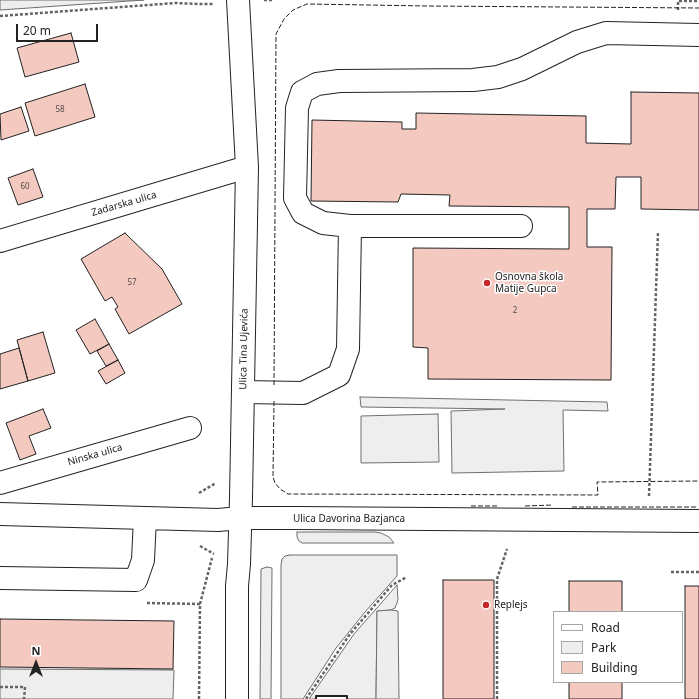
<!DOCTYPE html>
<html>
<head>
<meta charset="utf-8">
<style>
  body { margin:0 }
  #map { position:relative; width:699px; height:699px; overflow:hidden; background:#fff; font-family:"Noto Sans",sans-serif }
  canvas { display:block }
  .legend { position:absolute; left:553px; top:611px; width:130px; height:72px; box-sizing:border-box; background:#fff; border:1px solid #a7a7a7; margin:0; padding:5px 7px; list-style:none; font-size:12px; color:#222 }
  .legend li { display:flex; align-items:center; gap:8px; height:20px }
  .legend b { width:20px; border:1px solid #a7a7a7 }
  .north { position:absolute; left:16px; top:643px; width:40px; height:40px; -webkit-text-stroke:3px #fff; paint-order:stroke; rotate:0deg; font-size:11px; font-weight:700; line-height:16px; text-align:center; color:#222 }
  .north::after { content:''; display:block; margin:auto; width:14px; height:18px; background:#222; clip-path:polygon(50% 0,100% 100%,50% 72%,0 100%) }
  .scale { position:absolute; left:16px; top:24px; width:82px; height:18px; box-sizing:border-box; border:2px solid #222; border-top:0; padding-left:5px; font-size:12px; line-height:14px; white-space:nowrap; color:#222; -webkit-text-stroke:3px #fff; paint-order:stroke }
</style>
</head>
<body>
<div id="map">
<canvas width="699" height="699"></canvas>
<ul class="legend">
<li><b style="height:5px;background:#fff"></b>Road</li>
<li><b style="height:11px;background:#eee"></b>Park</li>
<li><b style="height:11px;background:#f3c9c0"></b>Building</li>
</ul>
<div class="north">N</div>
<div class="scale">20 m</div>
</div>
<script>
const context = document.querySelector('canvas').getContext('2d');
context.lineJoin = 'round';
function fill(path, color) { context.fillStyle = color; context.fill(path, 'evenodd'); }
const toPath = rows => new Path2D(rows.map(r => 'M' + r).join(''));
function trace(path, color, width, dash) { context.strokeStyle = color; context.lineWidth = width; context.lineCap = dash ? 'butt' : 'round'; context.setLineDash(dash || []); context.stroke(path); }
function write(font, color, halo, rows, align = 'center') {
  context.font = font + ' "Noto Sans",sans-serif'; context.lineWidth = 3; context.setLineDash([]); context.textBaseline = 'middle'; context.strokeStyle = halo; context.fillStyle = color; for (const [text, x, y, turn = 0] of rows) {
    context.save(); context.translate(x, y); context.rotate((+turn || 0) * Math.PI / 180); context.textAlign = isNaN(turn) ? turn : align; if (halo) context.strokeText(text, 0, 0); context.fillText(text, 0, 0); context.restore();
  }
}
const green = toPath([
  [0,0,144,0,0,10,0,0],
  [360,397,607,402,608,411,563,410,564,471,452,473,451,411,505,409,361,407,360,397],
  [438,414,439,462,361,463,361,416,438,414],
  [297,532,375,532,381,533,389,537,394,543,302,543,299,541,297,537,297,532],
  [290,555,397,555,397,576,365,612,336,648,303,699,281,699,281,565,282,559,285,556,290,555],
  [267,567,272,568,271,699,260,699,261,569,267,567],
  [397,585,398,599,397,603,395,608,391,610,377,611,376,699,347,699,347,696,316,696,316,699,309,699,354,634,397,585],
  [0,669,174,670,173,699,0,699,0,669]
]);
const parking = toPath([
  [391,610,398,611,399,699,376,699,377,611,391,610]
]);
const building = toPath([
  [71,33,79,62,25,77,17,48,71,33],
  [85,84,95,117,35,136,25,103,85,84],
  [631,92,699,93,699,210,641,209,641,177,616,177,615,209,587,209,587,247,612,247,611,380,428,379,428,348,413,347,413,248,569,249,569,207,449,206,450,195,401,194,398,202,311,201,312,120,402,122,402,129,416,129,416,113,586,116,586,143,631,144,631,92],
  [21,107,29,131,1,140,0,114,21,107],
  [33,169,43,197,18,205,8,178,33,169],
  [125,233,162,269,182,304,129,334,115,309,118,307,112,297,105,301,81,259,125,233],
  [95,319,109,344,90,354,76,330,95,319],
  [43,332,55,373,28,381,17,340,43,332],
  [109,344,118,360,106,366,97,351,109,344],
  [19,348,28,381,0,389,0,354,19,348],
  [118,360,125,373,106,384,98,371,118,360],
  [43,409,51,428,29,436,36,454,20,460,6,423,43,409],
  [443,580,494,580,494,699,443,699,443,580],
  [569,581,622,581,622,612,569,612,569,581],
  [685,586,699,586,699,699,685,699,685,586],
  [0,619,174,621,173,669,0,667,0,619],
  [569,682,622,682,622,699,569,699,569,682]
]);
const path = toPath([
  [264,0,272,0],
  [678,10,678,1,699,1],
  [0,16,175,3,199,4,213,4],
  [199,493,216,483],
  [649,496,658,232],
  [200,546,214,554],
  [671,572,699,572],
  [147,603,200,604],
  [0,687,25,687,24,699],
  [199,699,200,604,212,558],
  [306,699,350,634,392,585,407,577],
  [497,699,497,579,507,549]
]);
const minor = toPath([
  [521,226,350,226,323,223,303,213,295,198,297,108,302,92,317,84,339,81,473,80,498,77,522,69,577,42,606,33,699,35],
  [0,241,247,167],
  [243,392,303,393,339,375,348,349,350,226],
  [0,483,190,428],
  [0,514,218,520,240,518,296,518,699,521],
  [0,578,136,580,143,560,145,518],
  [237,699,237,586,239,564,241,498,247,167,238,0]
]);
const fence = toPath([
  [274,385,276,34,284,19,293,10,307,4,428,6,699,8],
  [274,401,273,477,275,483,280,489,288,494,598,495,597,482,699,481],
  [471,506,497,506],
  [525,506,553,505],
  [572,507,698,507]
]);
const wall = toPath([
  [316,699,316,696,347,696,347,699]
]);
const markers = [
  [487,283,4,"#c62828"],
  [486,605,4,"#c62828"]
];
const numberNames = [
  ["58",60,110],
  ["60",25,187],
  ["57",132,283],
  ["2",515,311]
];
const streetNames = [
  ["Zadarska ulica",124,204,-16],
  ["Ulica Tina Ujevića",244,349,-89],
  ["Ninska ulica",95,455,-16],
  ["Ulica Davorina Bazjanca",349,519]
];
const poiNames = [
  ["Osnovna škola",495,277],
  ["Matije Gupca",495,289],
  ["Replejs",494,605]
];
fill(green, '#eee');
trace(green, '#6f6f6f', 1);
fill(parking, '#ededed');
trace(parking, '#6f6f6f', 1);
fill(building, '#f3c9c0');
trace(building, '#222', 1);
trace(minor, '#222', 24);
trace(path, '#646464', 2.5, [3, 2]);
trace(minor, '#fff', 22);
trace(fence, '#222', 1, [5, 2]);
trace(wall, '#222', 2);
for (const [x, y, r, color] of markers) { const dot = new Path2D(); dot.arc(x, y, r, 0, 2 * Math.PI); context.fillStyle = color; context.fill(dot); trace(dot, '#fff', 1.5); }
write('8px', '#564c4a', null, numberNames);
write('10px', '#222', '#fff', streetNames);
write('10px', '#222', '#fff', poiNames, 'left');
</script>
</body>
</html>
